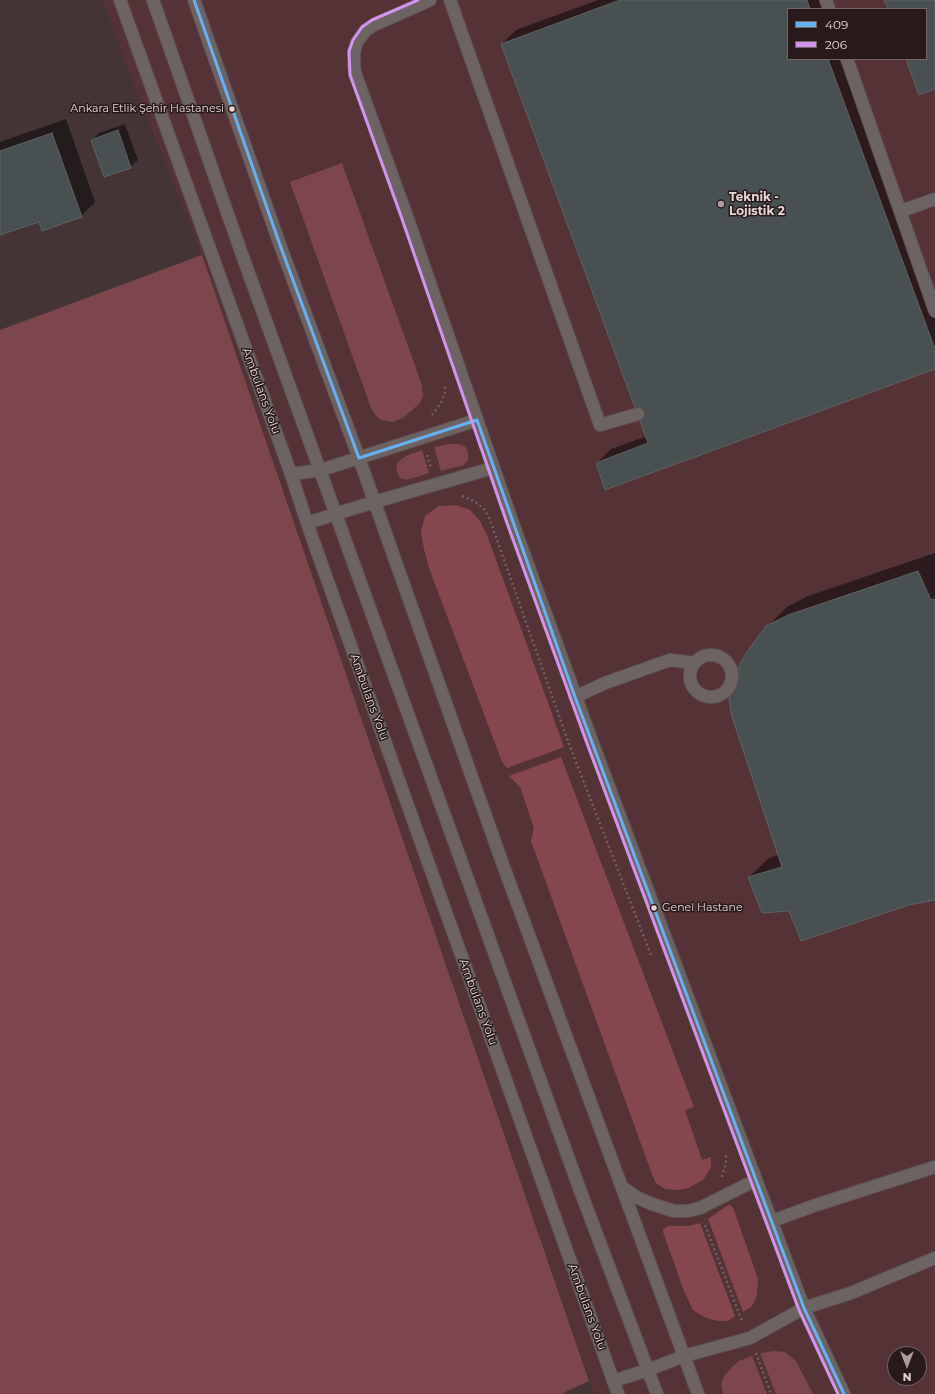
<!DOCTYPE html>
<html>
<head>
<meta charset="utf-8">
<style>
  body { margin:0 }
  #map { position:relative; width:935px; height:1394px; overflow:hidden; background:#443436; font-family:Montserrat,sans-serif }
  canvas { display:block }
  .legend { position:absolute; left:787px; top:8px; width:140px; height:52px; box-sizing:border-box; background:#281a1b; border:1px solid #746465; margin:0; padding:5px 7px; list-style:none; font-size:12px; color:#e7d4d5 }
  .legend li { display:flex; align-items:center; gap:8px; height:20px }
  .legend b { width:20px; border:1px solid #746465 }
  .north { position:absolute; left:887px; top:1346px; width:40px; height:40px; box-sizing:border-box; background:#281a1b; border:1px solid #746465; border-radius:50%; rotate:180deg; font-size:11px; font-weight:700; line-height:16px; text-align:center; color:#e7d4d5 }
  .north::after { content:''; display:block; margin:auto; width:14px; height:18px; background:#ae9c9d; clip-path:polygon(50% 0,100% 100%,50% 72%,0 100%) }
</style>
</head>
<body>
<div id="map">
<canvas width="935" height="1394"></canvas>
<ul class="legend">
<li><b style="height:5px;background:#66b1f2"></b>409</li>
<li><b style="height:5px;background:#d193ec"></b>206</li>
</ul>
<div class="north">N</div>
</div>
<script>
const context = document.querySelector('canvas').getContext('2d');
context.lineJoin = 'round';
function fill(path, color) { context.fillStyle = color; context.fill(path, 'evenodd'); }
const toPath = rows => new Path2D(rows.map(r => 'M' + r).join(''));
function trace(path, color, width, dash) { context.strokeStyle = color; context.lineWidth = width; context.lineCap = dash ? 'butt' : 'round'; context.setLineDash(dash || []); context.stroke(path); }
function write(font, color, halo, rows, align = 'center') {
  context.font = font + ' Montserrat,sans-serif'; context.lineWidth = 3; context.setLineDash([]); context.textBaseline = 'middle'; context.strokeStyle = halo; context.fillStyle = color; for (const [text, x, y, turn = 0] of rows) {
    context.save(); context.translate(x, y); context.rotate((+turn || 0) * Math.PI / 180); context.textAlign = isNaN(turn) ? turn : align; if (halo) context.strokeText(text, 0, 0); context.fillText(text, 0, 0); context.restore();
  }
}
const built = toPath([
  [103,0,935,0,935,1394,594,1394,202,255,125,62],
  [788,9,926,9,926,59,788,59],
  [895,1354,919,1354,919,1378,895,1378]
]);
const green = toPath([
  [342,163,422,385,423,396,420,403,403,418,393,422,381,420,375,415,371,408,290,182],
  [202,255,589,1381,561,1394,0,1394,0,330],
  [450,444,459,444,466,447,468,453,468,460,464,465,441,471,434,447],
  [422,450,429,473,407,480,400,478,397,472,396,466,400,460,408,455],
  [774,1351,785,1352,796,1361,813,1394,776,1394,760,1353],
  [752,1356,767,1394,723,1394,721,1384,724,1376,732,1367,739,1361]
]);
const forest = toPath([
  [456,505,470,510,480,521,487,535,564,747,507,768,502,762,429,568,424,549,421,532,425,516,439,506],
  [561,757,694,1107,685,1110,702,1160,711,1157,711,1168,703,1180,688,1188,677,1190,665,1189,656,1183,653,1177,531,841,534,828,520,787,509,776],
  [729,1205,732,1206,734,1210,758,1279,757,1294,754,1303,751,1307,743,1312,708,1219,725,1207],
  [700,1223,735,1316,728,1321,718,1321,706,1318,693,1310,684,1291,663,1232,663,1229,668,1226,689,1226]
]);
const shadow = toPath([
  [598,0,826,0,829,9,788,9,788,59,847,59,935,297,935,368,597,463,611,449,647,436,502,44,516,30],
  [66,119,95,202,81,216,39,220,0,234,0,142],
  [125,124,138,160,130,167,92,140,99,133],
  [935,553,935,899,790,910,749,877,769,858,779,855,767,627,787,607,808,596]
]);
const building = toPath([
  [620,0,807,0,810,9,788,9,788,59,828,59,935,349,935,369,605,490,596,463,648,443,501,44,620,0],
  [884,0,935,0,935,89,919,95,906,59,926,59,926,9,888,9,884,0],
  [118,130,131,168,104,177,91,140,118,130],
  [52,133,82,217,42,231,39,222,0,235,0,151,52,133],
  [918,571,931,600,935,599,935,900,909,905,801,941,789,911,762,913,748,877,782,867,732,717,729,700,732,681,743,658,754,642,766,626,788,615,918,571]
]);
const path = toPath([
  [432,415,441,403,445,392,445,384],
  [427,455,431,468],
  [462,496,474,501,484,509,490,520,569,744,651,955],
  [722,1177,726,1163,726,1155],
  [705,1225,742,1321],
  [756,1353,771,1394]
]);
const lane = toPath([
  [120,0,291,474,307,523,618,1394],
  [153,0,240,249,580,1190,657,1394],
  [194,0,280,245,359,458,502,862,698,1394],
  [430,0,374,25,366,30,357,42,354,52,354,64,355,73,406,214,512,521,593,744,804,1308,844,1394],
  [450,0,600,425,638,414],
  [826,0,829,9],
  [847,59,935,311],
  [901,211,935,199],
  [291,474,321,470,477,420],
  [307,523,374,502,493,468],
  '690 676a21 21 0 1 1 42 0a21 21 0 1 1-42 0Z',
  [575,697,605,683,670,660,694,663],
  [622,1187,636,1197,652,1204,674,1211,688,1211,700,1208,756,1180],
  [772,1221,816,1205,935,1167],
  [613,1381,648,1370,684,1356,750,1338,804,1308,851,1293,935,1258]
]);
const bus1 = toPath([
  [194,0,280,245,359,458,477,420,575,697,804,1308,844,1394]
]);
const bus2 = toPath([
  [418,0,372,20,362,27,353,40,349,51,350,75,401,216,507,523,588,746,799,1310,838,1394]
]);
const markers = [
  [232,109,3.5,"#e7d4d5"],
  [721,204,4,"#ae9c9d"],
  [654,908,3.5,"#e7d4d5"]
];
const busNames = [
  ["Ankara Etlik Şehir Hastanesi",224,109],
  ["Genel Hastane",662,908,"left"]
];
const poiNames = [
  ["Teknik -",729,197],
  ["Lojistik 2",729,211]
];
const streetNames = [
  ["Ambulans Yolu",261,391,70],
  ["Ambulans Yolu",369,697,70],
  ["Ambulans Yolu",478,1002,70],
  ["Ambulans Yolu",587,1307,70]
];
fill(built, '#543236');
fill(green, '#7c464c');
fill(forest, '#86464d');
fill(shadow, '#0007');
fill(building, '#495052');
trace(building, '#606162', 1);
trace(lane, '#5f5152', 14);
trace(path, '#6e6263', 2.5, [2, 3]);
trace(lane, '#6e6363', 12);
trace(bus1, '#66b1f2', 3);
trace(bus2, '#d193ec', 3);
for (const [x, y, r, color] of markers) { const dot = new Path2D(); dot.arc(x, y, r, 0, 2 * Math.PI); context.fillStyle = color; context.fill(dot); trace(dot, '#281a1b', 1.5); }
write('11px', '#e7d4d5', '#281a1b', busNames, 'right');
write('bold 12px', '#e7d4d5', '#281a1b', poiNames, 'left');
write('12px', '#e7d4d5', '#281a1b', streetNames);
</script>
</body>
</html>
